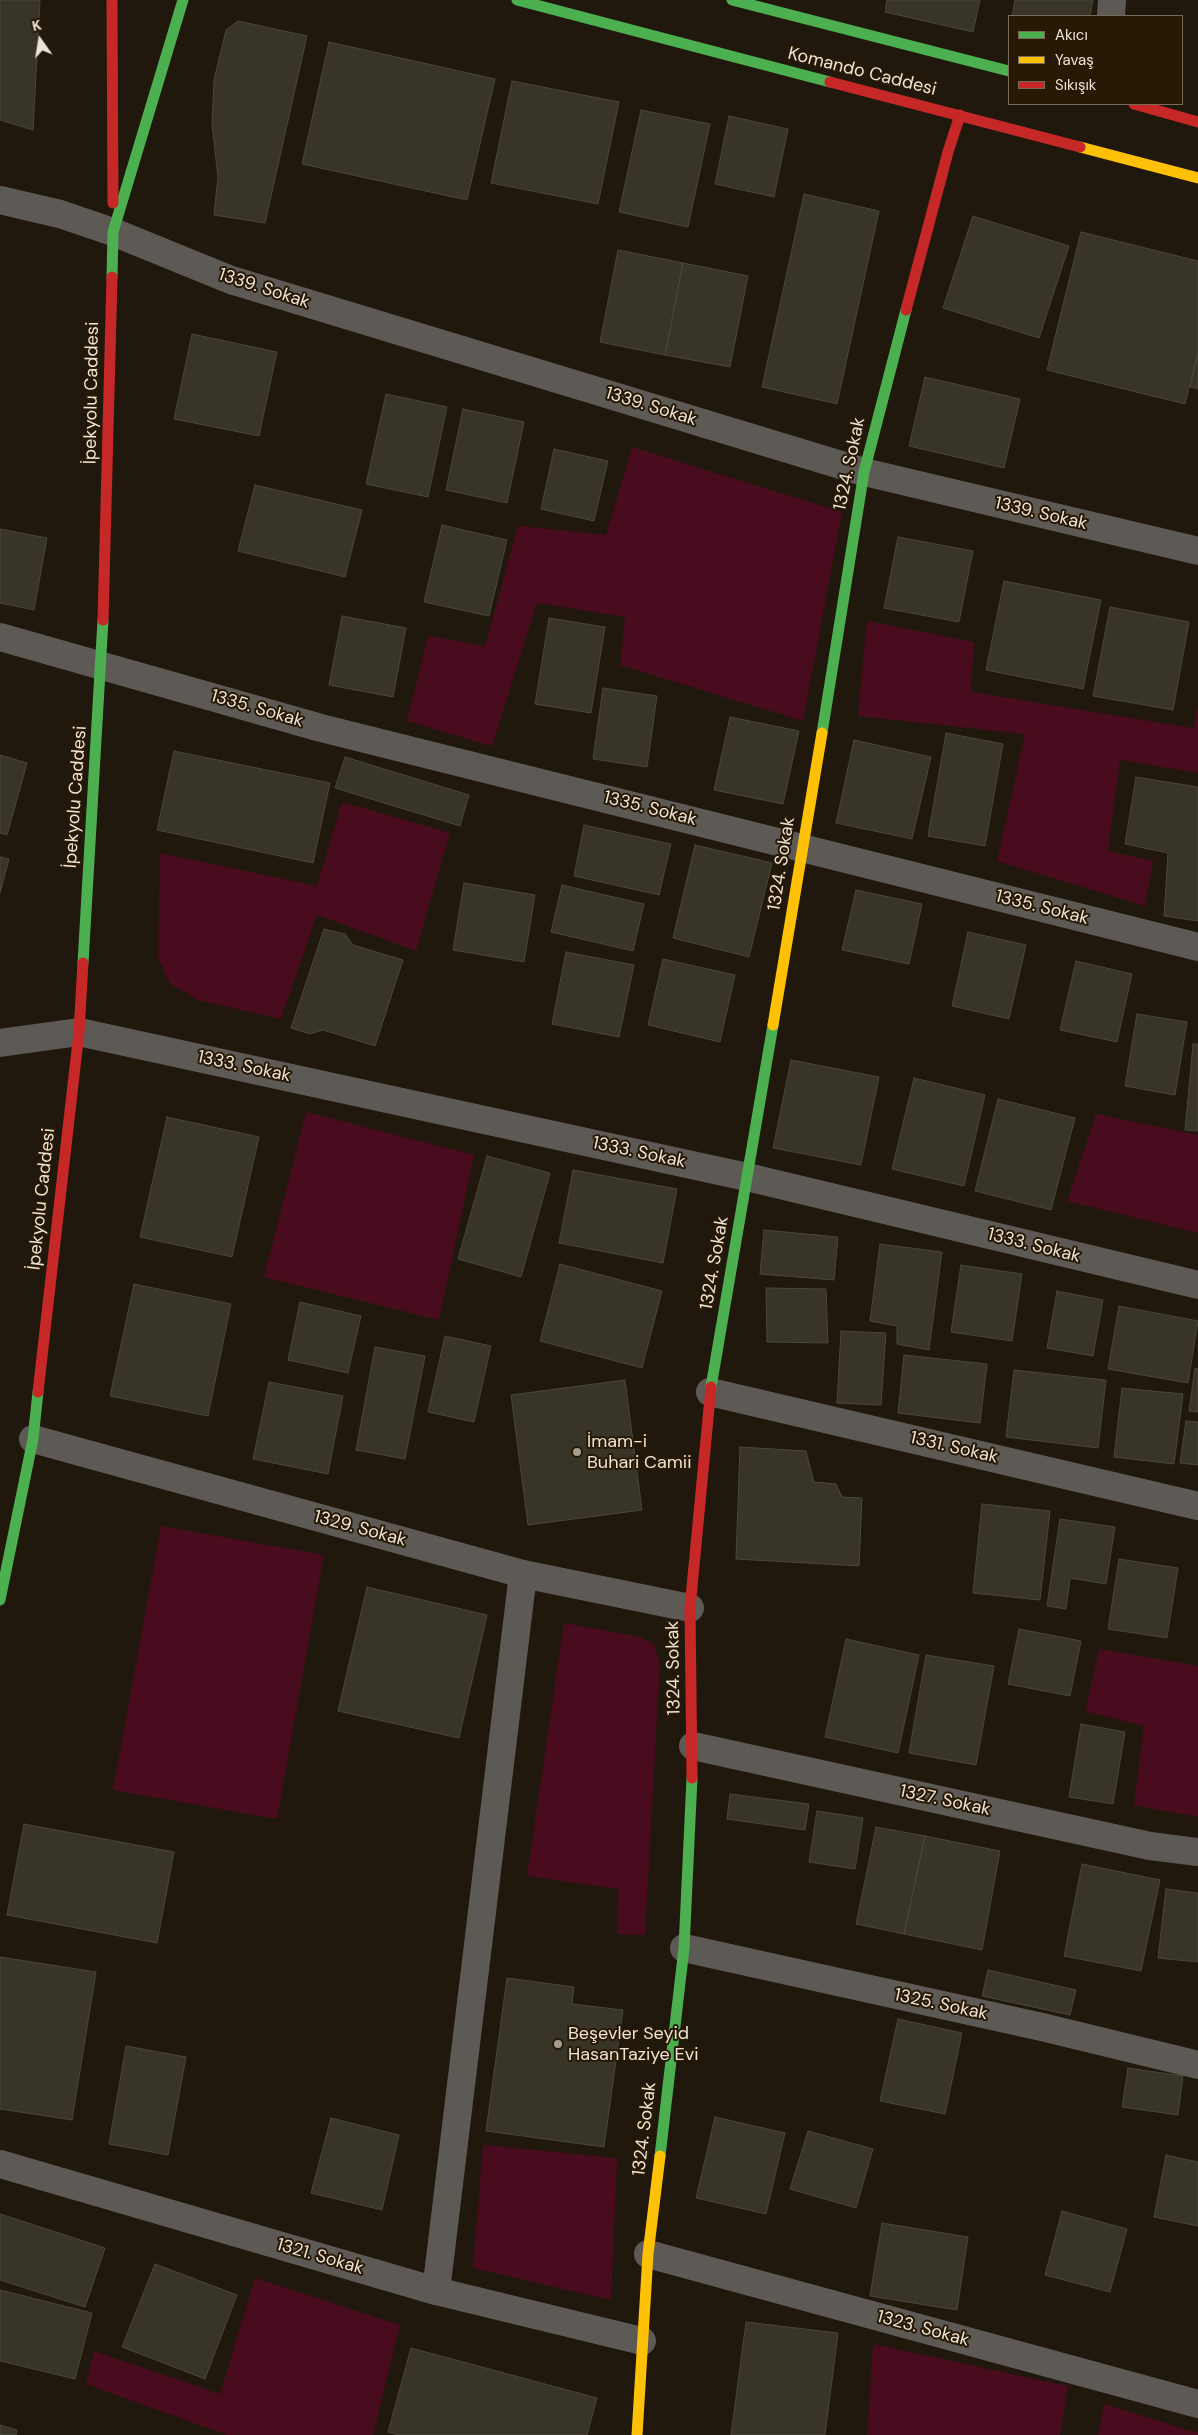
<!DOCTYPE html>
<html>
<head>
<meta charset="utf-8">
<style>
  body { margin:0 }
  #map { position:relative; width:1198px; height:2435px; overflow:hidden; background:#20180c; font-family:"DM Sans",sans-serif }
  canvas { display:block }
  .legend { position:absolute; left:1008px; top:15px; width:175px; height:90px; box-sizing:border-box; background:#281904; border:1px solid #776a58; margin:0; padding:6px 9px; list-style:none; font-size:15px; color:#ede3d6 }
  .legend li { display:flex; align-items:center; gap:10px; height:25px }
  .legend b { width:25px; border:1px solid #776a58 }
  .north { position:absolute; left:15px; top:15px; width:50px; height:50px; -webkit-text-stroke:4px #281904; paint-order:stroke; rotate:347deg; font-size:14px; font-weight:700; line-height:20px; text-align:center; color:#ede3d6 }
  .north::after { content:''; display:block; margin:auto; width:18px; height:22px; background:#ede3d6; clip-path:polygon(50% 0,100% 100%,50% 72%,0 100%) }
</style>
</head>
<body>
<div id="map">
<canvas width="1198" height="2435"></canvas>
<ul class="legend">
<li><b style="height:6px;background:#4caf50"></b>Akıcı</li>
<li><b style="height:6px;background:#ffc107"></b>Yavaş</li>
<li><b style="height:6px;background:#c62828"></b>Sıkışık</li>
</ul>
<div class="north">K</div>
</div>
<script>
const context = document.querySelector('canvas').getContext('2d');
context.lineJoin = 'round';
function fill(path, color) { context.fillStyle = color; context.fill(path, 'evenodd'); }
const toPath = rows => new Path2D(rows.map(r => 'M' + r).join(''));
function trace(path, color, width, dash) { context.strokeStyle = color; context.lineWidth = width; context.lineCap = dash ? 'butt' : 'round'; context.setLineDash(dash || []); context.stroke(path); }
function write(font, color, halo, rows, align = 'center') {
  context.font = font + ' "DM Sans",sans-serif'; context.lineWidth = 4; context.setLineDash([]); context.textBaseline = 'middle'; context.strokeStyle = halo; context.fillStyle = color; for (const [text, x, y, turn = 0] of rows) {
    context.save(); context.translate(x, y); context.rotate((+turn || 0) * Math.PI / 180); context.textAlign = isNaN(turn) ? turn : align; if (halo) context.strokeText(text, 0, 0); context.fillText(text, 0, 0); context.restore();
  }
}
const green = toPath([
  [632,447,842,512,803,721,620,665,625,617,537,603,492,746,407,721,428,636,485,646,518,526,606,535],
  [867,621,974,642,971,692,1193,728,1198,707,1198,773,1120,760,1108,851,1153,861,1145,906,997,861,1025,734,858,716],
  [342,802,450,833,416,951,317,915,281,1019,198,1000,170,984,158,958,160,853,317,886],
  [306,1112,474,1155,439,1320,264,1277],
  [1096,1114,1198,1135,1198,1233,1067,1201],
  [161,1526,324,1555,277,1819,113,1790],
  [564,1623,640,1637,654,1644,660,1663,645,1935,617,1934,618,1889,527,1876],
  [1099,1649,1198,1666,1198,1817,1134,1805,1144,1726,1085,1711],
  [483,2145,617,2158,611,2300,473,2268],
  [255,2278,400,2325,373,2435,227,2435,86,2384,94,2351,220,2394],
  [873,2344,1068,2386,1060,2435,867,2435],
  [1104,2404,1198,2433,1198,2435,1098,2435]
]);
const building = toPath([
  [0,0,40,0,33,130,0,120,0,0],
  [887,0,980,0,973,32,885,12,887,0],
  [1015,0,1093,0,1090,16,1012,16,1015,0],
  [238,21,307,36,265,223,214,215,218,177,212,124,214,80,226,30,238,21],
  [329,42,495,79,467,200,302,164,329,42],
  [512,81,619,102,598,204,491,183,512,81],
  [641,110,710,124,688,227,619,212,641,110],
  [729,116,788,129,774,197,715,184,729,116],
  [804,194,879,211,837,404,762,387,804,194],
  [973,216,1069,246,1039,338,943,308,973,216],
  [1081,232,1198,261,1198,351,1185,404,1047,370,1081,232],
  [618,250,683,263,665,355,600,342,618,250],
  [683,263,748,276,730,367,665,355,683,263],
  [192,334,277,352,259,436,174,419,192,334],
  [1198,354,1198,389,1190,387,1198,354],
  [925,377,1020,399,1004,468,909,446,925,377],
  [386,394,447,407,428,497,366,484,386,394],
  [463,409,524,422,507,503,446,490,463,409],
  [554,449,608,461,594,521,541,509,554,449],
  [255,485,362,510,345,577,238,551,255,485],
  [442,525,507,540,489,616,424,602,442,525],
  [0,529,47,538,34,610,0,603,0,529],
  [898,537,973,551,959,622,884,608,898,537],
  [1004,581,1101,600,1083,689,986,670,1004,581],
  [1110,607,1189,622,1173,710,1093,696,1110,607],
  [342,616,406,628,393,697,329,685,342,616],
  [549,618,605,627,591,713,535,704,549,618],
  [603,688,657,696,647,767,593,759,603,688],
  [730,717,799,731,783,804,714,790,730,717],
  [946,733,1003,744,985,846,928,836,946,733],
  [854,740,931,757,912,839,836,823,854,740],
  [174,751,330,783,313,863,157,830,174,751],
  [0,755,27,763,7,835,0,833,0,755],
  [345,757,469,795,460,826,335,788,345,757],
  [1136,777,1198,787,1198,921,1164,916,1168,853,1125,844,1136,777],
  [584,825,671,844,659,895,574,876,584,825],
  [695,845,772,863,749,957,673,938,695,845],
  [0,857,9,859,0,893,0,857],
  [464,883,535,895,524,962,453,950,464,883],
  [562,885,644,904,633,951,551,932,562,885],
  [856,890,922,904,909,964,842,950,856,890],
  [324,929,345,934,353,945,403,960,375,1046,323,1030,310,1034,291,1028,324,929],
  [968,932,1026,945,1009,1019,952,1006,968,932],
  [566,952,634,965,619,1037,552,1024,566,952],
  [663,959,735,975,720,1042,648,1025,663,959],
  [1076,961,1132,974,1117,1042,1060,1030,1076,961],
  [1137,1014,1187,1022,1175,1095,1125,1086,1137,1014],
  [1193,1044,1198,1044,1198,1131,1185,1130,1193,1044],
  [791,1060,879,1077,861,1165,773,1148,791,1060],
  [914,1078,985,1095,964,1186,892,1169,914,1078],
  [998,1099,1075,1118,1051,1210,975,1191,998,1099],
  [167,1117,259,1137,232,1257,140,1237,167,1117],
  [487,1156,550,1173,521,1277,458,1259,487,1156],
  [573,1170,677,1189,663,1263,559,1243,573,1170],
  [764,1230,838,1237,834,1280,760,1274,764,1230],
  [880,1244,942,1252,929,1350,897,1344,897,1326,870,1321,880,1244],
  [560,1264,662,1291,642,1368,540,1341,560,1264],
  [961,1265,1022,1274,1012,1341,951,1332,961,1265],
  [134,1284,231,1304,208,1416,110,1396,134,1284],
  [766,1288,826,1289,828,1343,767,1342,766,1288],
  [1057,1291,1103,1300,1093,1356,1047,1348,1057,1291],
  [300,1302,361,1316,348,1373,288,1360,300,1302],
  [1119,1306,1198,1321,1188,1383,1108,1369,1119,1306],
  [841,1331,886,1333,881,1405,837,1403,841,1331],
  [445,1336,491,1346,474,1422,428,1412,445,1336],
  [375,1347,425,1356,405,1459,356,1450,375,1347],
  [904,1355,987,1364,980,1423,898,1413,904,1355],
  [1195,1368,1198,1369,1198,1412,1189,1411,1195,1368],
  [1014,1370,1106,1380,1098,1448,1006,1437,1014,1370],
  [625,1380,642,1510,528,1525,511,1395,625,1380],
  [269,1382,343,1396,328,1474,253,1459,269,1382],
  [1122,1388,1183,1394,1174,1464,1114,1457,1122,1388],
  [1186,1421,1198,1422,1198,1465,1180,1463,1186,1421],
  [740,1447,806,1451,814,1482,836,1484,842,1497,862,1498,859,1566,736,1559,740,1447],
  [982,1504,1050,1511,1040,1600,973,1593,982,1504],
  [1060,1519,1115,1527,1106,1584,1070,1578,1066,1609,1047,1606,1060,1519],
  [1119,1559,1178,1568,1167,1638,1108,1629,1119,1559],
  [367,1587,487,1615,459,1738,338,1711,367,1587],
  [1019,1629,1081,1641,1070,1696,1008,1684,1019,1629],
  [846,1639,919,1655,898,1753,825,1737,846,1639],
  [926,1655,994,1666,976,1765,909,1753,926,1655],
  [1081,1724,1125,1732,1113,1804,1069,1797,1081,1724],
  [730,1794,809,1804,805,1830,727,1819,730,1794],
  [817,1811,863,1818,855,1869,809,1862,817,1811],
  [24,1824,174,1852,157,1943,7,1915,24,1824],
  [876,1827,925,1836,904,1934,856,1924,876,1827],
  [925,1836,1000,1851,982,1950,904,1934,925,1836],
  [1082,1864,1160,1880,1141,1971,1064,1956,1082,1864],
  [1166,1889,1198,1893,1198,1962,1158,1958,1166,1889],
  [0,1957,96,1972,72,2120,0,2109,0,1957],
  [988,1970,1076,1990,1070,2015,982,1996,988,1970],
  [507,1978,574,1987,572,2004,623,2010,604,2147,486,2131,507,1978],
  [898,2019,962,2033,945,2114,880,2101,898,2019],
  [126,2046,186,2057,168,2155,109,2144,126,2046],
  [1128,2068,1183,2076,1178,2115,1122,2107,1128,2068],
  [715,2117,785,2133,766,2214,696,2198,715,2117],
  [331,2118,399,2135,382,2210,311,2193,331,2118],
  [808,2131,873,2149,856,2208,790,2189,808,2131],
  [1166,2155,1198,2162,1198,2226,1154,2217,1166,2155],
  [1062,2211,1127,2229,1110,2292,1045,2275,1062,2211],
  [0,2214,105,2248,85,2307,0,2280,0,2214],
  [882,2223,968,2237,957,2310,870,2296,882,2223],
  [155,2264,237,2295,205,2379,122,2347,155,2264],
  [0,2290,92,2313,75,2379,0,2361,0,2290],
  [746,2322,838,2333,825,2435,731,2435,746,2322],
  [411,2348,597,2398,587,2435,398,2435,388,2432,411,2348],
  [0,2425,17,2430,16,2435,0,2435,0,2425]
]);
const street = toPath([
  [1111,16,1112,0],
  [0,200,60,214,113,232,231,280,864,472,1198,551],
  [0,637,321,728,1198,947],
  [0,1043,79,1032,747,1177,1198,1285],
  [710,1392,1198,1506],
  [33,1439,523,1574,690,1608],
  [693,1746,1150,1846,1198,1852],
  [684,1948,1042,2027,1198,2065],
  [0,2164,436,2291,642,2341],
  [648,2254,1198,2404],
  [436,2291,523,1574]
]);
const fast = toPath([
  [517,0,830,82],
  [732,0,1009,71],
  [112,277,113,232,183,0],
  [822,733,864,472,906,310],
  [83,963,103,620],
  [711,1387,773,1025],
  [0,1600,33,1439,38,1392],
  [660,2156,684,1948,692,1778]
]);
const slow = toPath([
  [1080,147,1198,178],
  [773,1025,822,733],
  [637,2435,648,2254,660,2156]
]);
const jam = toPath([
  [112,0,113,203],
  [830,82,1080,147],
  [1134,104,1198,122],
  [906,310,948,152,960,115],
  [103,620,112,277],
  [38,1392,79,1032,83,963],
  [692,1778,690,1608,711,1387]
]);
const markers = [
  [577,1452,5,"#a59c8f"],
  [558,2044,5,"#a59c8f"]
];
const streetNames = [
  ["Komando Caddesi",862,72,14],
  ["1339. Sokak",264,289,18],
  ["İpekyolu Caddesi",92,393,-89],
  ["1339. Sokak",651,407,17],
  ["1324. Sokak",850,464,-78],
  ["1339. Sokak",1041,514,13],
  ["1335. Sokak",257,709,16],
  ["İpekyolu Caddesi",76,797,-86],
  ["1335. Sokak",650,809,14],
  ["1324. Sokak",782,864,-81],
  ["1335. Sokak",1042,908,14],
  ["1333. Sokak",244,1067,12],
  ["1333. Sokak",639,1153,12],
  ["İpekyolu Caddesi",42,1199,-84],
  ["1333. Sokak",1034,1246,14],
  ["1324. Sokak",715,1263,-80],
  ["1331. Sokak",954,1448,13],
  ["1329. Sokak",360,1529,15],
  ["1324. Sokak",674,1668,-91],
  ["1327. Sokak",945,1801,12],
  ["1325. Sokak",941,2005,12],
  ["1324. Sokak",645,2129,-83],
  ["1321. Sokak",320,2257,16],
  ["1323. Sokak",923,2329,15]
];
const poiNames = [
  ["İmam-i",587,1442],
  ["Buhari Camii",587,1463],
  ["Beşevler Seyid",568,2034],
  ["HasanTaziye Evi",568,2055]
];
fill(green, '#490b1e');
fill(building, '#393428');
trace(building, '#4a463b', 1);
trace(street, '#5d5955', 28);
trace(fast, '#4caf50', 11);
trace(slow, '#ffc107', 11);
trace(jam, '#c62828', 11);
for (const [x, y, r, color] of markers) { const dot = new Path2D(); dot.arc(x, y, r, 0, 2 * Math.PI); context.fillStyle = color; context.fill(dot); trace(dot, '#281904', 2); }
write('18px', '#ede3d6', '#281904', streetNames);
write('18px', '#ede3d6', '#281904', poiNames, 'left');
</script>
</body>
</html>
